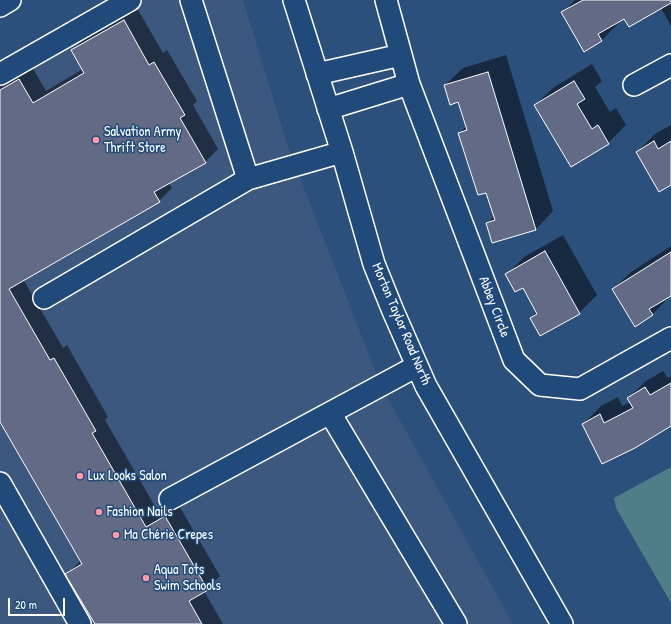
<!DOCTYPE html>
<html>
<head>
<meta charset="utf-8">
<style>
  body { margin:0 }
  #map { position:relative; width:671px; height:624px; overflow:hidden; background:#2c507c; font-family:"Patrick Hand",sans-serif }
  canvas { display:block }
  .scale { position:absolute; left:8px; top:598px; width:57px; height:18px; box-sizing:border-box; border:2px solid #fff; border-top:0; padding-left:5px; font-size:12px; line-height:14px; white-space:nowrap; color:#fff; -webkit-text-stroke:3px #1f4a7a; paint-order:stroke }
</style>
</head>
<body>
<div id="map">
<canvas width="671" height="624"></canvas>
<div class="scale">20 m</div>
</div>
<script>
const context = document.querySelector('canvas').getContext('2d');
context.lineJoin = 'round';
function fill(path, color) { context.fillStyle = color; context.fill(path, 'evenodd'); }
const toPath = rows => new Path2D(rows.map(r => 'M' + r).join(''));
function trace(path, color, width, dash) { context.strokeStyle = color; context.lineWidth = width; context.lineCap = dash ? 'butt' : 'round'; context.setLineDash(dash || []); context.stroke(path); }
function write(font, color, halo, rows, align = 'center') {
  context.font = font + ' "Patrick Hand",sans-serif'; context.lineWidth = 3; context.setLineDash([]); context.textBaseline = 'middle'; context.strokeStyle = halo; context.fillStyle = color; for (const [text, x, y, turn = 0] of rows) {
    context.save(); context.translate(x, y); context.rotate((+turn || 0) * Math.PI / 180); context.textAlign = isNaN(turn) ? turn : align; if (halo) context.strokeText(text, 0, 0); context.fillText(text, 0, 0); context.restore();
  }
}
const built = toPath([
  [108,0,243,0,288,147,381,386,513,624,0,624,0,60]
]);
const green = toPath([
  [671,467,671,603,616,508,614,498]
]);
const shadow = toPath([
  [575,0,671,0,671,26,661,8,625,18,619,21,620,22,602,40,584,50,563,12],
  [137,8,163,53,167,50,197,101,193,105,218,149,205,162,169,183,172,188,159,201,23,279,63,348,67,345,108,417,105,420,160,515,178,504,220,576,204,591,223,624,96,624,67,574,81,560,0,420,0,85,32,67,46,91,83,69,72,51,85,38],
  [506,55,553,211,536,229,487,224,494,216,487,191,459,133,467,126,459,101,445,85,463,68],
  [592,64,602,81,595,87,610,112,616,108,626,125,608,143,571,165,535,105,553,88],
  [671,125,671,183,637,152,655,134],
  [563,235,597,295,579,313,540,335,531,318,537,311,523,286,507,274,524,257],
  [671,246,671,295,652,315,613,289,631,272],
  [663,371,668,378,671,376,671,425,583,424,601,406,618,397,622,406,631,402,628,398,646,381]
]);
const building = toPath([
  [583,0,671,0,671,3,629,27,624,19,598,34,602,41,584,52,561,12,583,0],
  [124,20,149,65,154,62,185,115,180,118,206,163,154,192,160,202,9,289,50,360,54,358,96,431,92,433,146,527,165,516,208,590,189,601,202,624,95,624,65,574,82,564,0,422,0,90,19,79,33,103,84,73,71,50,124,20],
  [488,72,536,230,492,243,486,223,495,220,486,193,478,195,458,133,467,130,458,102,450,105,444,85,488,72],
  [574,81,585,99,577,104,592,129,598,125,609,144,571,167,534,105,574,81],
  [654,141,658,149,671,141,671,185,659,192,636,152,654,141],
  [545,251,580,314,540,336,530,318,537,314,523,288,515,292,505,274,545,251],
  [671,252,671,296,649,309,653,315,635,327,612,289,671,252],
  [671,383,671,426,635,448,602,464,582,424,600,414,604,423,633,408,627,398,645,387,650,395,671,383]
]);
const minor = toPath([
  [191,0,248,179],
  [294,0,342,152,374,264,393,311,426,386,562,624],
  [386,0,409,84,514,360,540,385,580,389,671,338],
  [0,6,10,0],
  [0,74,130,0],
  [317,74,401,55],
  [634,85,671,65],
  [328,109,409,84],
  [44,298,248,179,342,152],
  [330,413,456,624],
  [0,483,80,624],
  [170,499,417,366]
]);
const markers = [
  [96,140,4,"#ff9aa2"],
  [80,476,4,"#ff9aa2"],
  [99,512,4,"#ff9aa2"],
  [116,535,4,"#ff9aa2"],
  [146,578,4,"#ff9aa2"]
];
const poiNames = [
  ["Salvation Army",104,132],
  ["Thrift Store",104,148],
  ["Lux Looks Salon",88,476],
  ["Fashion Nails",107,512],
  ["Ma Chérie Crepes",124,535],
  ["Aqua Tots",154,570],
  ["Swim Schools",154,586]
];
const streetNames = [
  ["Abbey Circle",494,307,69],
  ["Morton Taylor Road North",401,324,67]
];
fill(built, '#3c587f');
fill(green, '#4f7e88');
fill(shadow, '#0007');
fill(building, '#626a85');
trace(building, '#fff', 1);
trace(minor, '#fff', 24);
trace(minor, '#1f4a7a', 21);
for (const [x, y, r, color] of markers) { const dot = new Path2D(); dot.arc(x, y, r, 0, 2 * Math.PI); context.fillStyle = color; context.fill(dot); trace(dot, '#1f4a7a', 1.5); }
write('14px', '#fff', '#1f4a7a', poiNames, 'left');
write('14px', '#fff', '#1f4a7a', streetNames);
</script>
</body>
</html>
